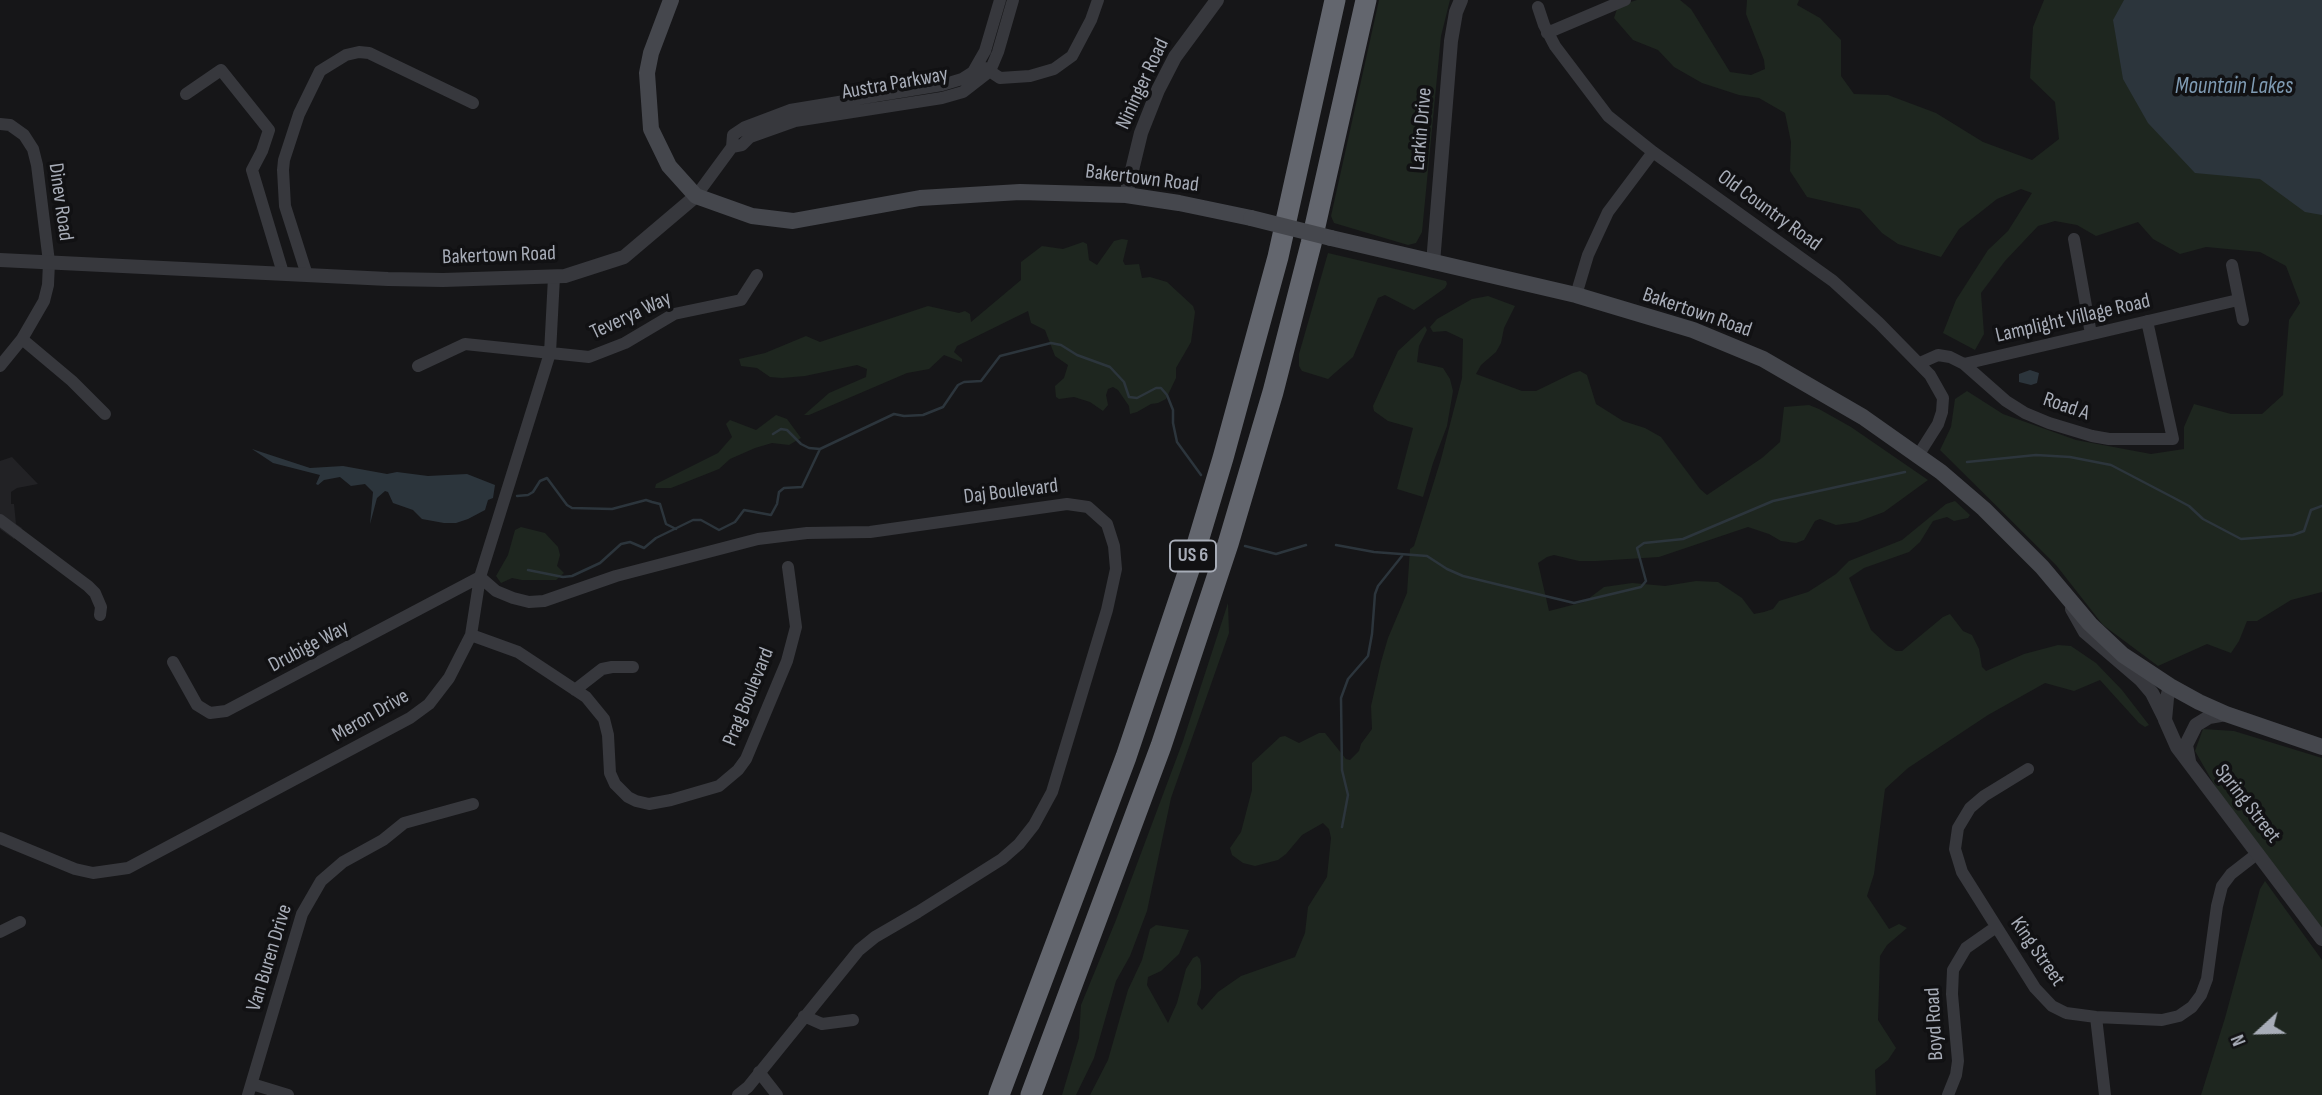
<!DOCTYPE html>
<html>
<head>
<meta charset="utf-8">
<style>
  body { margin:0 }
  #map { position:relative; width:2322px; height:1095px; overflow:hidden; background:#161618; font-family:"Sofia Sans Condensed",sans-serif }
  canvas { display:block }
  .north { position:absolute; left:2224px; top:997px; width:70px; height:70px; -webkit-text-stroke:5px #111113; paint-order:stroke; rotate:248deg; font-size:19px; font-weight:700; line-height:28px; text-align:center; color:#a8adb8 }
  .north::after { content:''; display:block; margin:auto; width:24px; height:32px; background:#a8adb8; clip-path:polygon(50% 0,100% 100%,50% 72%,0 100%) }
</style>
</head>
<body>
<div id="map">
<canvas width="2322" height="1095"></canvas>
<div class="north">N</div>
</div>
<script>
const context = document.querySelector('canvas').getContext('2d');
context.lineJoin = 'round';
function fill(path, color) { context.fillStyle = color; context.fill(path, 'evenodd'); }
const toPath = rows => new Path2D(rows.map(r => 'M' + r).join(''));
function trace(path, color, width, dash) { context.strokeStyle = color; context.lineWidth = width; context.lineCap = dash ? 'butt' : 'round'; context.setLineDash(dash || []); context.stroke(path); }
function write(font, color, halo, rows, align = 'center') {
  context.font = font + ' "Sofia Sans Condensed",sans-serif'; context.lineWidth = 7; context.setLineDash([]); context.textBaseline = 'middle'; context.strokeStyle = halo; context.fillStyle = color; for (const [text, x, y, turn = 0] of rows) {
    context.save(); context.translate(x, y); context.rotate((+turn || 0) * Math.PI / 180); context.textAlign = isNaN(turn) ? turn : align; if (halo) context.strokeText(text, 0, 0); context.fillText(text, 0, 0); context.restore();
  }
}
const built = toPath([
  [12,457,38,484,17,488,11,492,11,504,14,504,16,524,22,528,14,539,0,529,0,461]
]);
const green = toPath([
  [1379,0,1450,0,1441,36,1422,232,1416,243,1408,245,1334,223,1331,216],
  [1637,0,1680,0,1691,9,1730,72,1751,75,1765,69,1764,60,1746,14,1747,0,1799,0,1797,5,1820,18,1841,40,1841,76,1854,94,1888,95,1936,113,1983,142,2032,160,2059,139,2055,102,2030,78,2033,27,2044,0,2139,0,2322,169,2322,592,2291,600,2257,621,2247,621,2239,641,2231,653,2207,644,2158,666,2103,625,2056,565,1940,450,1951,427,1955,399,1967,391,2003,414,2076,440,2151,454,2184,449,2184,427,2194,404,2231,414,2262,414,2283,395,2289,320,2300,303,2286,266,2260,252,2206,247,2180,254,2153,239,2138,222,2096,236,2077,225,2055,221,2038,226,2005,261,1981,293,1984,334,1975,350,1943,333,1956,300,1988,250,2008,231,2032,193,2021,189,1997,199,1959,229,1941,257,1898,244,1882,233,1860,209,1807,197,1790,171,1791,142,1785,113,1759,98,1739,95,1702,83,1674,67,1658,50,1633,40,1614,18,1618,6],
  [1122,239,1128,240,1123,261,1125,265,1139,264,1142,278,1150,277,1167,282,1193,306,1195,312,1191,342,1176,368,1176,378,1166,399,1158,403,1151,404,1137,412,1130,414,1129,406,1118,390,1113,387,1108,389,1106,395,1108,405,1103,411,1090,402,1074,397,1059,399,1056,397,1055,386,1064,378,1068,365,1055,356,1045,330,1031,323,1028,311,957,346,954,352,962,359,962,362,944,355,929,369,907,373,809,415,804,415,829,393,866,377,867,369,857,365,805,376,782,378,770,377,757,368,741,366,739,359,765,353,806,336,820,342,928,306,959,313,965,311,970,314,971,322,1021,280,1021,262,1042,246,1063,249,1083,242,1087,244,1089,260,1097,265,1114,241],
  [1328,253,1446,281,1447,284,1445,288,1414,310,1385,295,1378,298,1353,357,1328,379,1302,371,1299,366,1299,354],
  [1488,296,1515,306,1504,328,1501,343,1496,352,1481,365,1476,374,1522,391,1536,391,1573,373,1580,371,1587,375,1596,404,1623,421,1645,428,1661,437,1700,489,1707,495,1762,458,1780,442,1784,407,1809,405,1819,409,1851,427,1928,480,1884,512,1857,522,1836,525,1820,519,1815,521,1804,540,1796,543,1781,541,1769,534,1748,527,1659,557,1596,561,1579,561,1554,555,1547,557,1538,563,1549,611,1584,602,1604,587,1632,583,1665,586,1696,581,1718,582,1742,598,1754,614,1764,612,1773,609,1779,601,1808,592,1836,574,1849,561,1902,540,1946,504,1955,501,1970,515,1968,518,1954,521,1947,517,1933,521,1920,542,1909,552,1864,568,1849,578,1871,630,1888,646,1896,651,1902,651,1943,617,1950,614,1963,631,1972,635,1979,649,1982,667,1986,671,2024,654,2058,645,2071,646,2096,663,2122,690,2149,725,2145,727,2139,723,2100,680,2074,691,2045,683,1988,715,1908,768,1885,789,1874,874,1867,896,1889,929,1899,924,1907,928,1887,945,1880,956,1878,1020,1896,1048,1888,1060,1875,1070,1876,1095,1090,1095,1108,1060,1128,990,1142,960,1150,929,1156,925,1189,930,1179,954,1161,971,1148,977,1147,985,1168,1023,1177,1003,1186,969,1193,958,1197,956,1200,959,1201,965,1201,988,1197,1004,1202,1010,1218,992,1241,976,1295,957,1305,933,1308,907,1327,877,1331,838,1329,829,1323,823,1302,835,1286,854,1278,860,1255,866,1243,863,1232,855,1230,848,1241,832,1252,790,1252,763,1280,737,1285,736,1299,743,1319,733,1325,733,1346,759,1350,760,1359,751,1361,744,1372,729,1371,706,1381,662,1388,638,1407,593,1410,549,1414,546,1441,459,1462,378,1463,339,1446,331,1433,332,1430,327,1437,319,1472,299],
  [1425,326,1427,330,1419,346,1417,362,1443,368,1450,379,1453,391,1447,426,1433,463,1423,497,1397,489,1413,428,1388,421,1374,411,1373,406,1398,351],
  [776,415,787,419,801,438,789,445,772,443,755,448,730,459,719,469,671,488,655,488,656,484,718,453,732,437,726,424,730,420,756,430],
  [521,527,545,533,558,547,560,555,557,566,564,573,556,580,522,580,512,578,501,583,496,576,508,555,515,530],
  [1228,603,1229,633,1171,798,1147,911,1130,956,1116,981,1094,1058,1076,1095,1062,1095,1079,1038,1081,1005,1116,920,1183,741],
  [2203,729,2234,731,2322,758,2322,932,2223,800,2195,751],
  [2265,881,2322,960,2322,1095,2201,1095,2225,1018,2260,889]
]);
const water = toPath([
  [2124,0,2322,0,2322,215,2305,212,2260,179,2195,173,2148,123,2123,79,2113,20],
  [2030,370,2039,373,2037,383,2031,385,2019,382,2019,374],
  [252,449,310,468,343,466,387,474,397,472,428,476,467,474,495,485,493,498,488,500,485,510,468,519,456,523,444,523,422,519,413,510,393,503,388,492,385,491,377,498,370,524,373,492,365,484,351,486,340,477,324,480,318,485,316,484,320,475,273,463]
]);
const stream = toPath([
  [773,434,781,429,787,430,801,444,809,448,820,449],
  [1967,462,2036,455,2070,457,2111,465,2176,499,2189,506,2203,519,2241,539,2293,535,2304,531,2311,510,2322,506],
  [517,496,528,495,533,492,540,481,547,478,567,505,572,508,612,509,646,500,652,502,660,504,666,524,676,529],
  [1336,545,1374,552,1427,556,1447,569,1463,576,1574,603,1641,587,1646,581,1637,548,1644,543,1683,539,1773,501,1905,472],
  [1245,546,1276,554,1306,545],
  [528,570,563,577,572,576,600,563,621,544,630,542,644,548,656,538,693,520,701,520,719,530,735,522,744,510,771,515,777,504,779,492,784,488,802,487,820,449,894,414,904,416,923,415,943,407,958,385,964,382,981,381,1000,356,1051,343,1061,345,1077,355,1110,367,1124,382,1129,397,1137,398,1156,388,1161,388,1167,395,1173,410,1173,423,1177,442,1201,475],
  [1342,827,1348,795,1342,770,1341,698,1348,679,1368,656,1372,634,1375,594,1378,586,1402,556]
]);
const minor = toPath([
  [1538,7,1544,25,1555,46,1608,116,1653,152,1833,281,1879,323,1930,375,1943,398,1942,412,1938,424,1919,454],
  [1547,33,1625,0],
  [985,68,1000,78,1030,76,1054,69,1072,56,1091,20,1098,0],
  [186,94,221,70,269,130,262,151,252,170,283,273],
  [0,124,10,125,24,135,33,149,37,165,49,262,48,285,44,301,22,339,0,366],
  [732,147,742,145,750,137,795,121,942,98,963,92,990,71,998,52,1013,0],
  [696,196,732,147,733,135,745,127,790,110,942,85,962,79,973,72,985,51,1000,0],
  [2074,239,2091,334],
  [2232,265,2243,320],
  [307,275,285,206,283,170,284,160,299,114,320,71,346,55,359,52,369,53,473,103],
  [1576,295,1588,255,1608,212,1653,152],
  [22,339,72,381,105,414],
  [1920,363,1938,355,1950,357,1964,364,2238,300],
  [1964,364,2006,401,2025,413,2049,423,2092,436,2109,439,2173,439,2147,321],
  [418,366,465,344,589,357,625,343,674,314,741,300,757,275],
  [0,520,88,586,95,593,101,607,100,615],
  [480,577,496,591,513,598,529,602,544,601,616,576,758,539,807,533,870,532,1067,504,1088,507,1107,524,1114,546,1116,569,1107,610,1052,792,1034,825,1019,844,1002,859,918,912,875,937,859,950,748,1087,738,1095],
  [471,635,518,652,586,697,604,719,608,735,610,773,615,784,628,797,636,801,649,804,671,800,719,786,738,770,746,759,787,661,796,627,788,567],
  [173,662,197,705,210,713,226,711,480,577],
  [575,690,602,669,612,667,633,667],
  [2028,769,1984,796,1970,808,1958,828,1955,849,1962,872,2035,988,2052,1006,2066,1013,2096,1017,2162,1020,2179,1016,2192,1007,2201,995,2207,979,2217,906,2222,886,2231,874,2258,853],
  [0,838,75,869,93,873,128,868,410,718,429,704,449,678,471,635,480,577,550,353,554,277],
  [0,932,20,922],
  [804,1016,822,1024,853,1020],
  [2096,1017,2105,1095],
  [759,1072,777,1095],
  [252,1084,288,1095],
  [248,1095,302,914,321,881,343,862,383,840,404,823,473,804],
  [1948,1095,1956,1075,1958,1061,1952,994,1953,970,1966,948,1996,927]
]);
const tertiary = toPath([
  [1126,195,1141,133,1158,90,1175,57,1217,0],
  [0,260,388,279,443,280,565,276,624,257,696,196],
  [1433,263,1451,41,1456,12,1461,0],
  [2072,609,2085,632,2141,680,2152,693,2164,717],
  [2170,686,2167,698,2165,720,2177,747,2322,939],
  [2189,761,2186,745,2196,725,2209,717,2226,714]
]);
const secondary = toPath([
  [671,0,651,53,647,73,651,129,669,166,696,196,752,216,793,221,920,198,1020,192,1126,195,1179,203,1251,218],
  [1331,238,1576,295,1693,330,1763,359,1863,417,1941,472,1984,509,2042,567,2090,624,2123,655,2170,686,2199,702,2226,714,2322,747]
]);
const motorway = toPath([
  [999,1095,1126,757,1193,558,1223,458,1278,257,1335,0],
  [1031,1095,1161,746,1228,544,1273,392,1311,244,1366,0]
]);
const secondaryBridge = toPath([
  [1251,218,1331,238]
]);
const shields = [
  [1193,556,46]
];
const shieldNames = [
  ["US 6",1193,556]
];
const streetNames = [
  ["Austra Parkway",895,84,-10],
  ["Nininger Road",1143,84,-65],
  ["Larkin Drive",1422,129,-85],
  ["Bakertown Road",1142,179,7],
  ["Dinev Road",60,202,82],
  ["Old Country Road",1769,211,36],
  ["Bakertown Road",499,256,-2],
  ["Bakertown Road",1697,313,19],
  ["Teverya Way",631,316,-25],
  ["Lamplight Village Road",2073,319,-13],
  ["Road A",2066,407,19],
  ["Daj Boulevard",1011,492,-7],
  ["Drubige Way",309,647,-28],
  ["Prag Boulevard",749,697,-68],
  ["Meron Drive",371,716,-30],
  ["Spring Street",2247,804,52],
  ["King Street",2037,952,55],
  ["Van Buren Drive",270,958,-73],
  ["Boyd Road",1935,1024,-93]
];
const waterNames = [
  ["Mountain Lakes",2234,87]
];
fill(built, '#222225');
fill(green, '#1e261f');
fill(water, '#2c353c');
trace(stream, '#2c353c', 2.5);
trace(minor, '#37383d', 12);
trace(tertiary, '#37383d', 14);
trace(secondary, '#45474d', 16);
trace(motorway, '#63666e', 21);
trace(secondaryBridge, '#45474d', 16);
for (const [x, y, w] of shields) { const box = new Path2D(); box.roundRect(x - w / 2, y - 15.5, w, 31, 5); context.fillStyle = '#111113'; context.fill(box); trace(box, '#a8adb8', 2); }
write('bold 19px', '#a8adb8', null, shieldNames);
write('21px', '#a8adb8', '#111113', streetNames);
write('italic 23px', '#7f9bb3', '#111113', waterNames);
</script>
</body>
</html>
